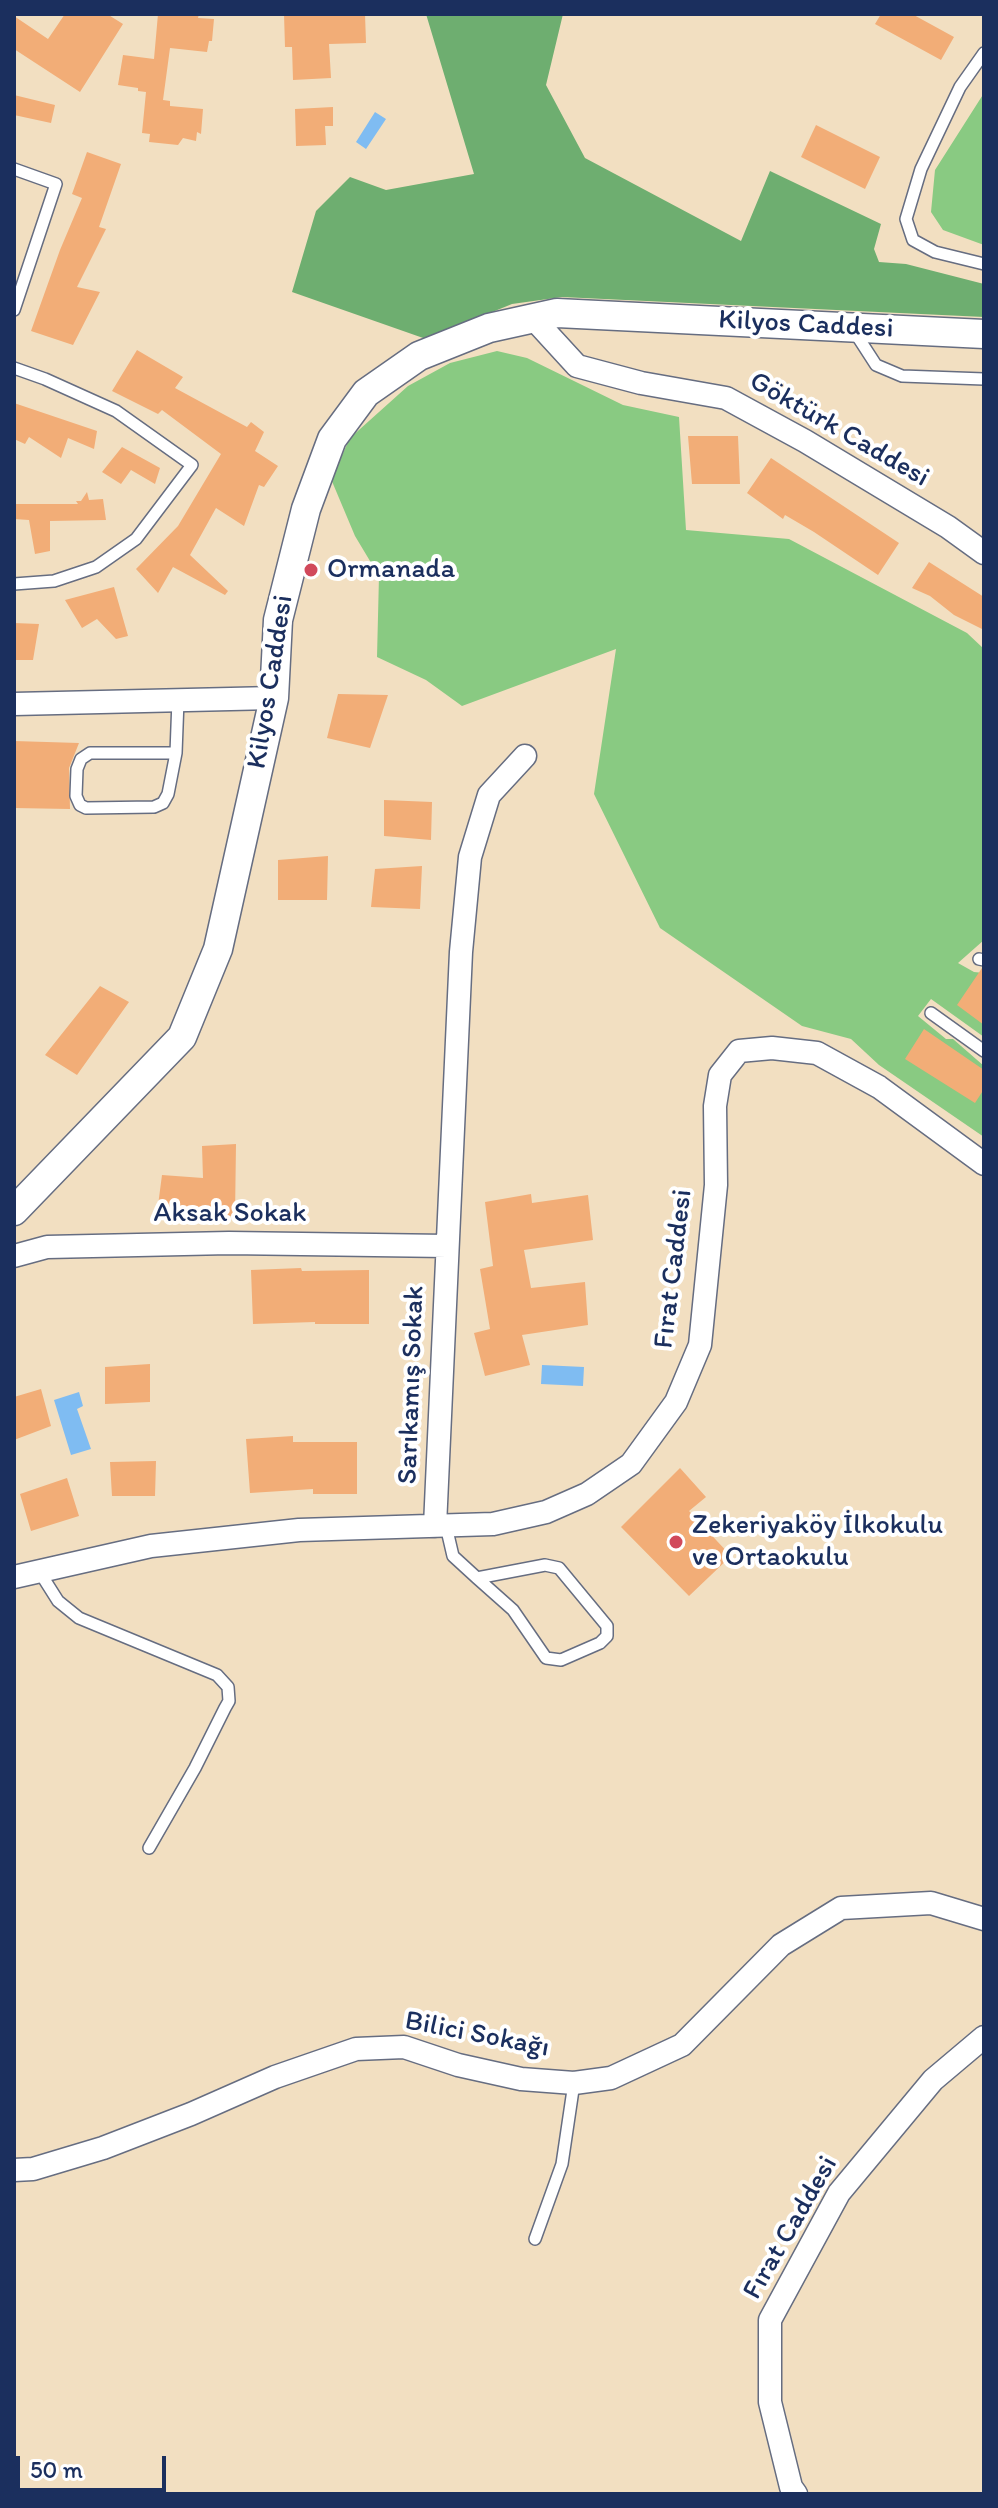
<!DOCTYPE html>
<html>
<head>
<meta charset="utf-8">
<style>
  body { margin:0 }
  #map { position:relative; width:998px; height:2508px; overflow:hidden; background:#f2dfc1; font-family:Itim,sans-serif }
  canvas { display:block }
  .frame { position:absolute; inset:0; border:16px solid #1b2f5e; pointer-events:none }
  .scale { position:absolute; left:16px; top:2456px; width:150px; height:36px; box-sizing:border-box; border:4px solid #1b2f5e; border-top:0; padding-left:10px; font-size:24px; line-height:28px; white-space:nowrap; color:#1b2f5e; -webkit-text-stroke:6px #fff; paint-order:stroke }
</style>
</head>
<body>
<div id="map">
<canvas width="998" height="2508"></canvas>
<div class="frame"></div>
<div class="scale">50 m</div>
</div>
<script>
const context = document.querySelector('canvas').getContext('2d');
context.lineJoin = 'round';
function fill(path, color) { context.fillStyle = color; context.fill(path, 'evenodd'); }
const toPath = rows => new Path2D(rows.map(r => 'M' + r).join(''));
function trace(path, color, width, dash) { context.strokeStyle = color; context.lineWidth = width; context.lineCap = dash ? 'butt' : 'round'; context.setLineDash(dash || []); context.stroke(path); }
function write(font, color, halo, rows, align = 'center') {
  context.font = font + ' Itim,sans-serif'; context.lineWidth = 8; context.setLineDash([]); context.textBaseline = 'middle'; context.strokeStyle = halo; context.fillStyle = color; for (const [text, x, y, turn = 0] of rows) {
    context.save(); context.translate(x, y); context.rotate((+turn || 0) * Math.PI / 180); context.textAlign = isNaN(turn) ? turn : align; if (halo) context.strokeText(text, 0, 0); context.fillText(text, 0, 0); context.restore();
  }
}
const green = toPath([
  [984,93,984,245,943,230,931,212,935,170],
  [497,351,527,358,623,405,679,417,686,530,789,539,967,633,984,649,984,940,958,963,974,972,984,973,984,1037,931,999,918,1016,946,1039,953,1039,984,1066,984,1137,879,1065,851,1039,802,1026,660,928,594,794,616,649,462,706,426,680,377,657,379,576,355,536,331,479,350,438,408,386,450,363]
]);
const forest = toPath([
  [426,14,563,14,546,85,585,158,741,241,770,171,881,224,874,249,879,262,906,264,984,284,984,317,562,297,512,304,426,339,292,292,316,211,350,177,386,190,474,174]
]);
const water = toPath([
  [375,112,386,119,366,149,356,142],
  [542,1365,584,1367,583,1386,541,1384],
  [79,1392,83,1406,77,1409,91,1449,71,1455,54,1400]
]);
const building = toPath([
  [65,14,107,14,123,24,80,92,14,49,14,16,48,39],
  [158,14,199,14,198,18,214,19,212,41,209,41,207,52,170,48,163,100,170,101,170,106,203,109,201,134,197,132,196,141,183,138,178,145,149,142,150,134,142,133,146,92,138,91,138,88,118,85,123,55,154,59],
  [284,14,365,14,366,43,329,44,331,78,293,80,292,47,285,47],
  [881,14,912,14,954,37,941,60,875,24],
  [14,95,55,105,51,123,14,115],
  [333,107,333,126,325,126,326,145,296,146,295,109],
  [816,125,880,157,865,189,801,157],
  [87,152,121,164,99,227,106,229,77,287,100,292,73,345,31,331,60,250,82,198,72,194],
  [137,350,183,377,175,388,247,427,251,422,264,432,255,451,278,466,264,487,259,485,244,526,216,508,190,555,228,591,225,595,173,567,158,593,136,569,178,526,221,454,162,410,158,414,112,391],
  [14,403,97,431,94,449,68,438,61,458,29,437,25,444,14,439],
  [688,436,738,436,740,484,692,484],
  [122,447,160,468,155,484,131,470,121,484,102,472],
  [771,458,899,543,878,575,814,532,785,515,783,519,747,493],
  [87,492,89,500,103,499,106,520,50,521,50,551,35,554,29,520,14,519,14,504,78,504,76,501,81,501],
  [929,562,984,597,984,630,954,615,930,596,912,588],
  [114,587,128,636,116,639,97,619,82,628,65,600],
  [14,623,39,624,33,660,14,660],
  [338,694,388,695,370,748,327,738],
  [14,741,79,743,69,768,70,809,14,808],
  [384,800,432,802,431,840,384,836],
  [328,856,327,900,278,900,278,860],
  [422,866,420,909,371,907,375,869],
  [982,968,984,968,984,1025,957,1005],
  [100,986,129,1002,77,1075,45,1055],
  [924,1029,984,1070,984,1089,975,1103,905,1059],
  [236,1144,235,1216,157,1213,162,1175,203,1178,202,1146],
  [531,1194,532,1203,588,1195,593,1240,524,1250,531,1288,585,1282,588,1325,522,1335,530,1365,485,1376,474,1333,490,1329,480,1269,493,1266,485,1202],
  [301,1268,302,1271,369,1270,369,1324,315,1324,315,1322,253,1324,251,1270],
  [150,1364,150,1402,105,1404,105,1367],
  [41,1389,51,1426,14,1440,14,1397],
  [293,1436,293,1442,357,1442,357,1494,313,1494,313,1489,250,1493,246,1439],
  [156,1461,155,1496,112,1496,110,1462],
  [680,1468,706,1497,689,1511,731,1556,689,1596,621,1527],
  [67,1478,79,1516,31,1531,20,1494]
]);
const service = toPath([
  [984,53,960,87,921,169,906,219,913,240,935,252,984,264],
  [14,169,56,184,14,310],
  [854,331,876,365,902,376,984,379],
  [14,368,45,379,116,411,192,465,136,539,96,567,54,581,14,584],
  [176,753,90,753,81,759,77,769,76,796,80,805,86,808,154,807,163,803,168,794,176,753,178,700],
  [979,959,984,960],
  [931,1013,984,1051],
  [446,1526,453,1556,477,1578,513,1610,546,1658,561,1660,600,1643,607,1636,607,1626,559,1568,545,1565,477,1578],
  [39,1571,58,1601,79,1618,217,1675,228,1687,229,1701,225,1708,195,1768,149,1848],
  [535,2239,562,2164,574,2083]
]);
const minor = toPath([
  [533,318,577,366,641,383,726,398,805,441,948,527,984,553],
  [14,704,274,698],
  [14,1256,47,1247,229,1243,447,1246],
  [435,1526,461,952,470,857,489,795,525,756],
  [14,1577,151,1546,299,1530,493,1524,546,1512,587,1494,631,1464,676,1402,700,1345,716,1185,715,1106,720,1075,739,1051,772,1048,817,1053,879,1087,984,1164],
  [14,2170,33,2169,103,2148,191,2114,275,2077,356,2049,404,2047,458,2065,521,2079,574,2083,611,2078,682,2045,781,1945,841,1908,931,1903,984,1919],
  [796,2494,791,2487,770,2402,770,2320,839,2193,933,2080,984,2037]
]);
const tertiary = toPath([
  [14,1211,182,1037,218,949,274,698,278,620,306,509,332,439,366,393,419,356,489,328,557,313,984,334]
]);
const markers = [
  [311,570,8,"#d1495b"],
  [676,1542,8,"#d1495b"]
];
const streetNames = [
  ["Kilyos Caddesi",806,325,3],
  ["Göktürk Caddesi",839,430,30],
  ["Kilyos Caddesi",271,682,-81],
  ["Aksak Sokak",230,1214],
  ["Fırat Caddesi",674,1269,-83],
  ["Sarıkamış Sokak",412,1385,-88],
  ["Bilici Sokağı",477,2035,11],
  ["Fırat Caddesi",791,2228,-60]
];
const poiNames = [
  ["Ormanada",327,570],
  ["Zekeriyaköy İlkokulu",692,1526],
  ["ve Ortaokulu",692,1558]
];
fill(green, '#89ca82');
fill(forest, '#6eae70');
fill(water, '#7fbcf2');
fill(building, '#f2ad77');
trace(service, '#666d81', 14);
trace(minor, '#666d81', 25);
trace(tertiary, '#666d81', 31);
trace(service, '#fff', 11);
trace(minor, '#fff', 22);
trace(tertiary, '#fff', 28);
for (const [x, y, r, color] of markers) { const dot = new Path2D(); dot.arc(x, y, r, 0, 2 * Math.PI); context.fillStyle = color; context.fill(dot); trace(dot, '#fff', 3); }
write('28px', '#1b2f5e', '#fff', streetNames);
write('28px', '#1b2f5e', '#fff', poiNames, 'left');
</script>
</body>
</html>
